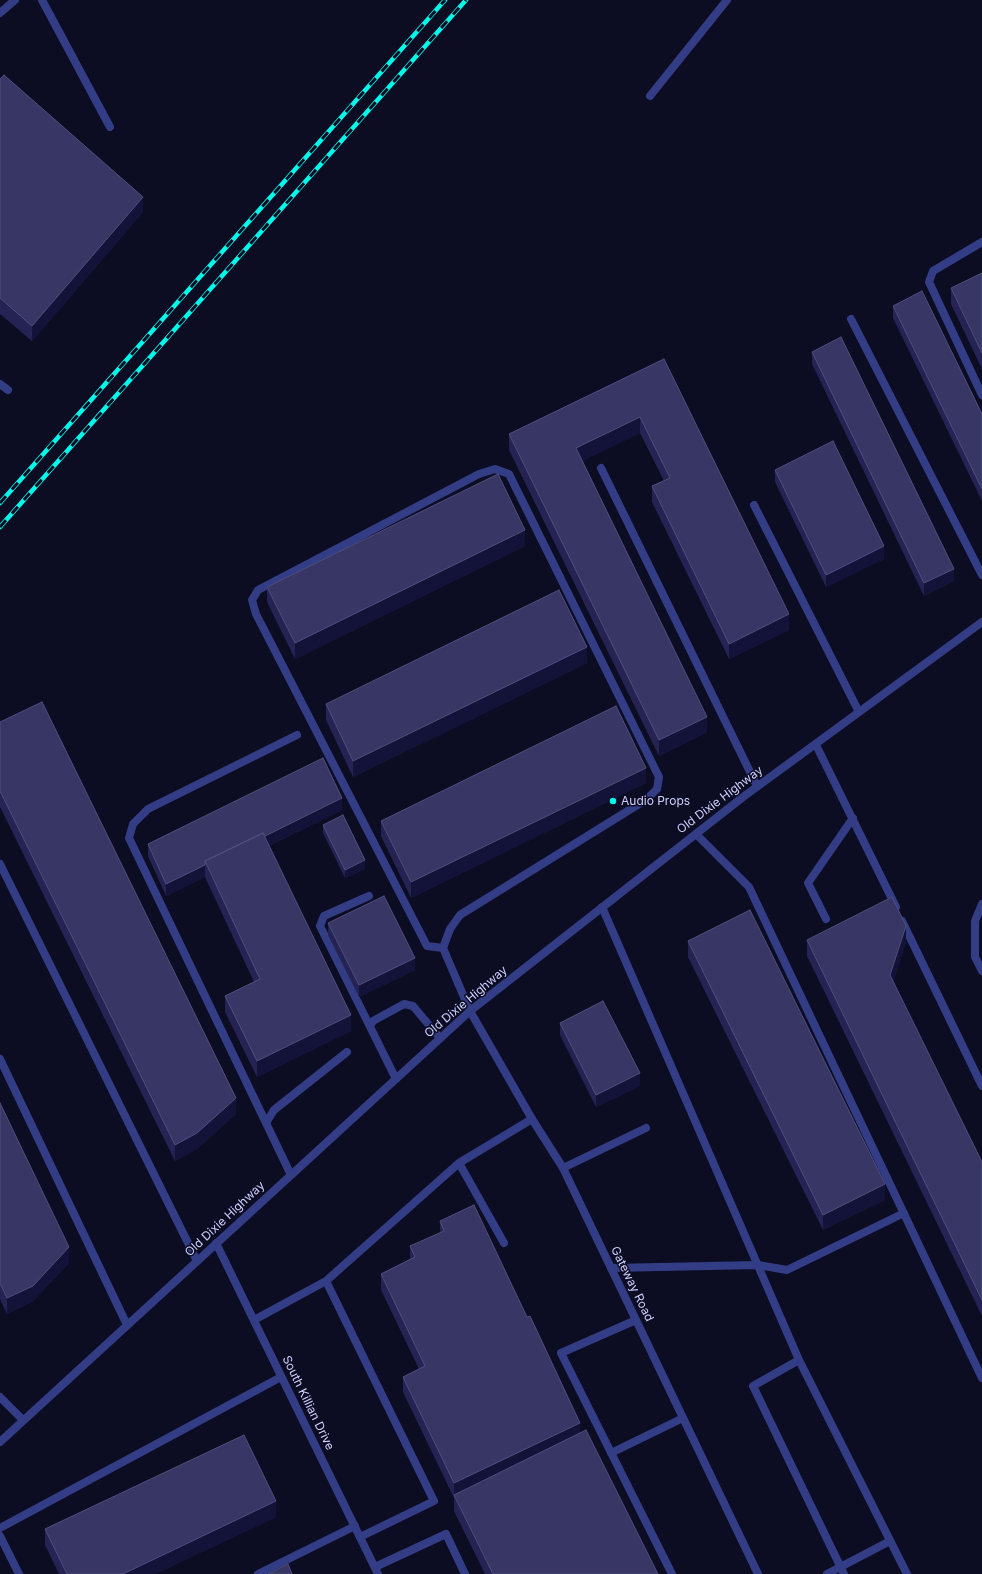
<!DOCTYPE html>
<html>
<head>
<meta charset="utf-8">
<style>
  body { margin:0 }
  canvas { display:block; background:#0c0c23 }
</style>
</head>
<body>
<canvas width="982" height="1574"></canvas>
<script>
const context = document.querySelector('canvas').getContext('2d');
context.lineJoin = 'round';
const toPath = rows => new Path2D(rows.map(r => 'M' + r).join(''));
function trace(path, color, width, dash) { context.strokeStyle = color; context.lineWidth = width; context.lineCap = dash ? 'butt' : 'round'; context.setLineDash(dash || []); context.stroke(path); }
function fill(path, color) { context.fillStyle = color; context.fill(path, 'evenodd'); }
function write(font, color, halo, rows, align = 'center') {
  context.font = font + ' Inter,sans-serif'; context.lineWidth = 3; context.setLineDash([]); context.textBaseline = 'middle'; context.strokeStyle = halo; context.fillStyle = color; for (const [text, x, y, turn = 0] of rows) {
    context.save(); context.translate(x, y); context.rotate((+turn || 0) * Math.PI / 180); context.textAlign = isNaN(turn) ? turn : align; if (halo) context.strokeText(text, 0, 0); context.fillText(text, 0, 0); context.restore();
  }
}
const service = toPath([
  [42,0,110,127],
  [0,13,15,0],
  [650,96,727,0],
  [982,242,933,271,929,282,982,395],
  [851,319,982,575],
  [0,384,8,390],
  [601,468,757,786],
  [754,505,859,712],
  [816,745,896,907],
  [696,834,749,887,982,1378],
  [0,864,197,1261],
  [369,896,324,916,320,926,396,1079],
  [982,904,975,921,975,957,982,971],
  [602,907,799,1360,907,1574],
  [826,919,808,883,853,818],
  [902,921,982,1086],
  [443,948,427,946,256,614,252,600,258,590,479,474,495,469,509,474,659,777,657,789,647,799,460,915,450,929,443,948,470,1011],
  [370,1026,373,1021,404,1004,413,1006,440,1038],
  [0,1059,127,1325],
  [266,1123,274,1110,347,1052],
  [459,1163,504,1243],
  [563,1168,646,1128],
  [291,1175,129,838,133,824,148,809,297,735],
  [611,1268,758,1265,787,1270,904,1213],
  [326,1281,459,1163,532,1119],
  [254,1320,326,1281,434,1501,360,1537],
  [636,1320,561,1353,672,1574],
  [799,1360,753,1386,844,1574],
  [0,1397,23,1420],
  [611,1453,683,1418],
  [0,1528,281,1377],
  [0,1536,19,1574],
  [375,1567,446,1534,465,1574],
  [258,1574,355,1526],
  [827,1574,890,1541]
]);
const minor = toPath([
  [470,1011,532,1119,563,1168,758,1574],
  [216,1243,378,1574]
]);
const tertiary = toPath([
  [0,1442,470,1011,743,797,982,622]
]);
const rail = toPath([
  [0,503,445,0],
  [0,527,466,0]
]);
const wall = toPath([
  [0,79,143,212,32,341,0,314],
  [982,273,982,369,951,304,951,288],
  [893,306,982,414,982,501,893,318],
  [812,352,954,581,924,596,812,364],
  [664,359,789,630,729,659,652,502,652,486,664,481,640,433,582,461,707,732,659,756,509,450,509,434],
  [775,470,884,559,826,587,775,482],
  [525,546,295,659,267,602,267,587],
  [587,663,353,777,326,720,326,704],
  [0,722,236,1114,197,1149,175,1161,0,807],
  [646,783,411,898,381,836,381,821],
  [342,810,269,846,351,1031,257,1077,225,1012,225,996,254,982,205,877,166,896,148,856,148,844],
  [323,825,365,869,345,878,323,833],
  [328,923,415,970,359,997,328,935],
  [807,940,906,942,893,982,982,1162,982,1316,807,956],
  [688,941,885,1200,823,1230,688,957],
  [560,1023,640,1086,596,1107,560,1035],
  [0,1103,69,1263,33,1301,7,1314,0,1299],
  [440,1221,580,1433,658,1574,485,1574,454,1511,454,1498,403,1392,403,1377,419,1369,381,1290,381,1274,410,1259,410,1246,440,1233],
  [276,1517,155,1574,59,1574,45,1545,45,1529]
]);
const shadedWall = toPath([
  [143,197,143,212,32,341,32,326],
  [640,417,640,433,576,464,576,448],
  [525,530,525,546,295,659,295,643],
  [884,546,884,559,826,587,826,575],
  [954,569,954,581,924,596,924,583],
  [789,614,789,630,729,659,729,644],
  [587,647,587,663,353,777,353,761],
  [707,717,707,732,659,756,659,740],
  [646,768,646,783,411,898,411,882],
  [342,798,342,810,211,874,206,864],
  [365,860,365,869,345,878,345,870],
  [205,865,205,877,166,896,166,884],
  [906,926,906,942,890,991,890,975],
  [415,958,415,970,359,997,359,985],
  [351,1015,351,1031,257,1077,257,1061],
  [640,1073,640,1086,596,1107,596,1095],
  [236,1098,236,1114,197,1149,175,1161,175,1145],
  [885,1184,885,1200,823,1230,823,1215],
  [69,1247,69,1263,33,1301,7,1314,7,1298],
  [580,1423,580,1438,454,1495,454,1498,454,1483],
  [276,1501,276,1517,155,1574,123,1574]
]);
const building = toPath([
  [4,75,143,197,32,326,0,298,0,79,4,75],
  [982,273,982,353,951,288,982,273],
  [922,291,982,414,982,489,893,306,922,291],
  [841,337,954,569,924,583,812,352,841,337],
  [664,359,789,614,729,644,652,486,670,478,640,417,576,448,707,717,659,740,509,434,664,359],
  [833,441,884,546,826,575,775,470,833,441],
  [498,474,525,530,295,643,267,587,498,474],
  [559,590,587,647,353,761,326,704,559,590],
  [42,702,236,1098,197,1133,175,1145,0,791,0,722,42,702],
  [616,706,646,768,411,882,381,821,616,706],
  [323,758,342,798,265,836,263,833,205,861,205,865,166,884,148,844,323,758],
  [343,815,365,860,345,870,323,825,343,815],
  [263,833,351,1015,257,1061,225,996,260,979,205,861,263,833],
  [384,896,415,958,359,985,328,923,384,896],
  [892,897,906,926,890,975,982,1162,982,1300,807,940,892,897],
  [750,910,885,1184,823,1215,688,941,750,910],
  [603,1001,640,1073,596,1095,560,1023,603,1001],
  [0,1103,69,1247,33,1286,7,1298,0,1283,0,1103],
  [474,1205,527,1317,530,1316,580,1423,454,1483,403,1377,425,1366,381,1274,415,1257,410,1246,444,1231,440,1221,474,1205],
  [586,1430,658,1574,493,1574,454,1495,586,1430],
  [244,1435,276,1501,123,1574,67,1574,45,1529,244,1435],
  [288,1564,292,1574,268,1574,288,1564]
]);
const markers = [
  [613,801,4,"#00f9ea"]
];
const streetNames = [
  ["Old Dixie Highway",720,800,-37],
  ["Old Dixie Highway",466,1002,-40],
  ["Old Dixie Highway",225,1219,-43],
  ["Gateway Road",632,1284,64],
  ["South Killian Drive",308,1403,64]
];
const poiNames = [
  ["Audio Props",621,801]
];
trace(service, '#333d86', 8);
trace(minor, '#333d86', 8);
trace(tertiary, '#333d86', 8);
trace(rail, '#00f9ea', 4.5);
trace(rail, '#0c0c23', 3, [9]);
fill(wall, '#252353');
fill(shadedWall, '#131238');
fill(building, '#373665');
trace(building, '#4f4e7e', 1);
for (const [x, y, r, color] of markers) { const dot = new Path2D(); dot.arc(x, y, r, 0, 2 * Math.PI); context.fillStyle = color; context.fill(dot); trace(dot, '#0c0c23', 1.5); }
write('12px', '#ced0ff', '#0c0c23', streetNames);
write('12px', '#ced0ff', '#0c0c23', poiNames, 'left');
</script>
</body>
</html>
